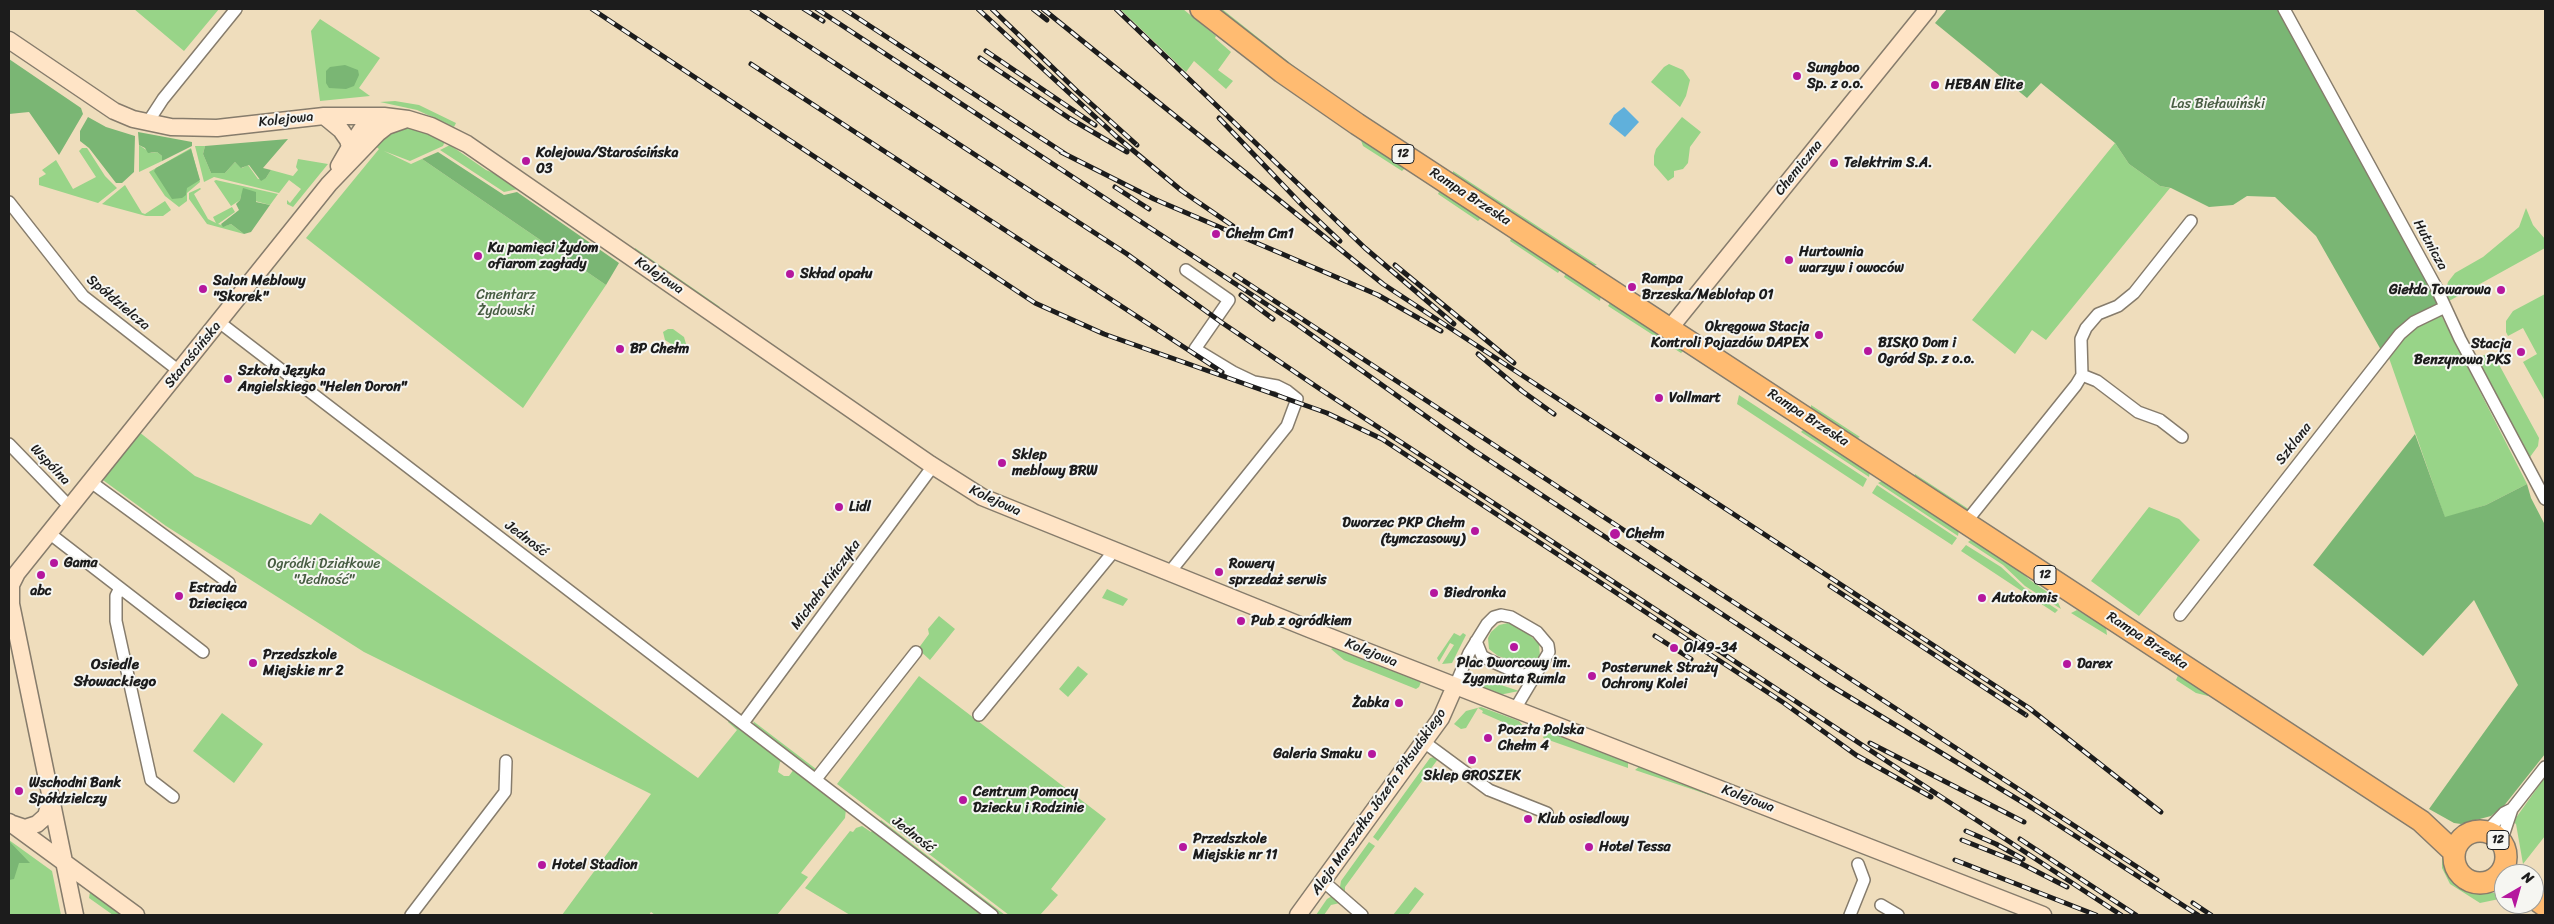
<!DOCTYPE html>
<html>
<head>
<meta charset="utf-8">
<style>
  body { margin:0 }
  #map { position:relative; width:2554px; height:924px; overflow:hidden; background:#efddbc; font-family:Sriracha,sans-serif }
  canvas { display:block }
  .frame { position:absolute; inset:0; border:10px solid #1c1c1c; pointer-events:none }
  .north { position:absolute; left:2494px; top:864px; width:50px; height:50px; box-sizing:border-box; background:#f6f6f2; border:1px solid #9f9f9c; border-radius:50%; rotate:38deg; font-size:14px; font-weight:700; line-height:20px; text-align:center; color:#1c1c1c }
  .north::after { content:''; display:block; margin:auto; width:18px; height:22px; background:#b5179e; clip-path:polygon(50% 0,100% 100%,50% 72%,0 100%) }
</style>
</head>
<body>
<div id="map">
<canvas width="2554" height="924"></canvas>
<div class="frame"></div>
<div class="north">N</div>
</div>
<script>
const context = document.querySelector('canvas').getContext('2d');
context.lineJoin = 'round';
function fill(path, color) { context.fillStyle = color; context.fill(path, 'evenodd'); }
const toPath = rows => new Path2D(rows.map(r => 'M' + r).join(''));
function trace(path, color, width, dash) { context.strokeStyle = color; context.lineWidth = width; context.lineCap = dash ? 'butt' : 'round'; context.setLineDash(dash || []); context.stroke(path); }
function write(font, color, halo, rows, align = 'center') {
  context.font = font + ' Sriracha,sans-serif'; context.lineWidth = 4; context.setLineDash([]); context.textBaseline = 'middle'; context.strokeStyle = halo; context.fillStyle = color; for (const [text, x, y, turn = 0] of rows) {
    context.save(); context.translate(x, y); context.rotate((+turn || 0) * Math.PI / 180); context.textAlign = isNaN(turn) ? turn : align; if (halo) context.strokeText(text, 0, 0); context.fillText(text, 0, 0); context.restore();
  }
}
const green = toPath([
  [134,9,219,9,184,51],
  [1120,9,1183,9,1216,36,1215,38,1231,52,1218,70,1233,81,1226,89,1194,61,1186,72],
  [1215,9,1222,9,1300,71,1295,71],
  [320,19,380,58,359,88,370,96,320,101,311,31],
  [1669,64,1683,70,1690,80,1686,96,1680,107,1651,82,1664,67],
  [395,101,419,105,456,123,454,127,417,110,380,102],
  [1682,117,1701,132,1690,147,1688,163,1683,169,1674,171,1674,177,1668,181,1654,165,1654,156,1656,149],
  [410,126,445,141,443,146,410,161,384,151,411,164,422,159,606,285,523,408,306,238,379,149,373,144,378,137],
  [1359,135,1405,168,1402,171,1363,146],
  [2115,143,2129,164,2160,186,2170,188,2046,340,2032,330,2015,354,1972,320],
  [139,145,151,153,157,152,162,156,162,161,139,172],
  [450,145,486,170,506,178,551,207,548,210,518,189,504,192,440,150],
  [195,146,205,146,203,154,211,173,225,173,235,162,242,168,248,165,258,179,266,178,271,170,293,176,298,170,296,167,298,159,328,164,293,207,287,204,287,200,290,203,301,189,289,180,279,193,214,177,204,182],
  [82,148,87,148,105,176,117,188,98,203,39,185,39,178,46,174,42,170,56,160,73,189,96,177,79,151],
  [191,148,200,182,187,193,187,201,179,207,165,196,149,172],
  [1453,171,1597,265,1591,266,1453,175],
  [216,180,278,194,270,205,255,201,256,194,241,196,240,200,231,206,214,181],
  [125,185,142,213,145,214,165,201,171,210,163,216,146,216,102,204],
  [200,188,201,189,194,194,208,219,216,223,213,217,232,207,235,212,218,224,225,226,231,224,244,234,207,224,189,199,189,193],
  [1440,190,1481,218,1478,221,1438,194],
  [2526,208,2533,225,2545,239,2545,248,2449,301,2445,292,2448,282,2455,273,2483,257,2519,227],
  [1512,237,1560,270,1558,273,1510,241],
  [635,248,720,307,715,307,635,252],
  [1566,273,1601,295,1600,301,1564,277],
  [2545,294,2545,401,2523,362,2537,354,2523,328,2508,336,2506,332,2506,321,2513,311],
  [1610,303,1613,303,1686,348,1681,353,1608,306],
  [2441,315,2527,484,2486,505,2445,518,2389,358,2406,333,2426,321],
  [668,329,673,329,684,337,686,344,684,347,679,349,665,340,663,332],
  [2490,353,2496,359,2539,438,2538,446,2530,457,2480,365,2482,356],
  [1739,395,1867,479,1863,487,1737,404],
  [1811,405,1860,437,1855,439,1811,409],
  [134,428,195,476,311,525,320,513,698,778,737,730,728,722,730,719,784,761,780,762,778,772,784,776,789,776,794,769,846,809,845,818,801,873,808,877,777,915,655,915,651,912,649,915,562,915,651,794,364,652,166,526,96,475],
  [1803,430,1822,438,1870,472,1869,477,1801,432],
  [1915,474,1970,510,1965,512,1914,477],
  [1882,481,1885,481,1959,530,1958,536,1878,483],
  [1877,485,1957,538,1952,545,1872,493],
  [2149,507,2179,519,2200,540,2139,616,2091,581],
  [1972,539,2005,558,2030,580,2056,598,2061,609,2025,586,2003,565,1968,542],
  [1966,545,2001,567,2023,587,2058,610,2055,613,1961,551],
  [1107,589,1128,599,1123,606,1102,598],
  [2077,610,2106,627,2107,635,2071,613],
  [939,616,955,629,930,660,918,649,929,634,928,629],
  [1508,623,1525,631,1539,644,1540,657,1533,665,1521,664,1498,656,1489,649,1488,638,1491,632,1499,625],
  [1454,633,1460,636,1463,633,1466,635,1452,663,1442,664,1454,645,1450,643,1439,662,1437,658],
  [1333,648,1421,682,1419,687,1416,689,1344,660,1331,649],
  [1078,666,1088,674,1068,697,1059,689],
  [2179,673,2209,694,2208,696,2196,693,2176,680],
  [1468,674,1519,691,1499,695,1475,686],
  [919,676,1106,819,1051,889,1058,895,1040,915,1009,915,837,784],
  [1481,707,1519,721,1524,727,1522,730,1505,723,1482,713,1483,711,1478,708,1466,728,1461,729,1454,724,1466,711],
  [222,713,263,744,234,783,193,751],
  [753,721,816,769,814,772,755,726],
  [1547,727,1559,736,1616,758,1624,757,1628,759,1628,768,1543,738],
  [1434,757,1438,759,1378,841,1373,837,1430,758],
  [1641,765,1715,795,1715,797,1635,770],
  [2545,777,2545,836,2523,864,2516,824,2513,822],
  [881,820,1005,915,999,915,880,822],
  [862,826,871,832,873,829,983,915,850,915,805,888,850,831,853,832,856,828],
  [9,840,52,871,61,915,9,915],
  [1369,842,1375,846,1345,887,1345,892,1340,887,1341,881],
  [2442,852,2445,865,2454,882,2471,893,2500,893,2504,894,2504,898,2480,903,2450,884,2442,868],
  [2446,853,2455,874,2464,883,2479,888,2501,887,2504,891,2473,890,2458,882,2449,866],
  [1415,887,1424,894,1408,915,1393,915],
  [90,892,122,915,113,915,89,898],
  [1332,896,1340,903,1331,905,1324,915,1316,915,1327,899]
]);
const forest = toPath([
  [1947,9,2279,9,2438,303,2406,321,2381,350,2316,236,2275,197,2247,196,2233,205,2209,207,2171,188,2160,186,2129,164,2115,143,2041,83,2027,98,1935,23],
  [9,59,81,108,83,114,59,155,29,112,9,114],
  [345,65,358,70,359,75,354,86,346,89,329,88,326,83,326,71,330,67],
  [88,117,106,127,135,136,134,172,122,183,116,183,89,148,80,141,80,131],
  [138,132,192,142,192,146,162,161,162,156,157,152,148,153,145,148,139,145],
  [288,139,263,168,271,170,266,178,261,181,249,165,241,168,235,162,225,173,211,173,203,154,205,146],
  [191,149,200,180,187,188,186,195,182,198,172,199,154,171,156,168],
  [438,152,504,195,517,192,619,263,606,285,422,159],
  [243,188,256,192,256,202,270,205,251,232,244,234,231,224,223,227,221,224,239,210,236,204,240,200],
  [2415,434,2445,517,2486,505,2527,484,2531,498,2545,525,2545,754,2499,812,2497,811,2491,816,2461,824,2454,823,2429,809,2518,685,2474,600,2423,656,2313,565],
  [9,841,30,863,19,863,14,879,9,880]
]);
const water = toPath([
  [1624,107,1639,122,1625,137,1609,124,1614,115]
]);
const street = toPath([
  [2284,9,2436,287,2460,339,2545,499],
  [148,122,163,99,236,9],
  [9,202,83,296,179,371],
  [219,322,992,915],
  [2082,375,2097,381,2138,412,2160,420,2182,437],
  [9,444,70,507],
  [91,482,229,583],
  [1966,522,2076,385,2082,375,2081,339,2086,328,2098,314,2118,306,2134,293,2191,221],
  [49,533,203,652],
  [1169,573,1287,426,1297,399,1287,391,1277,386,1254,382,1233,372,1195,349,1229,300,1186,270],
  [120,588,116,596,116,621,151,780,173,797],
  [2180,615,2400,334,2414,322,2445,307],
  [1476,641,1482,656,1491,661,1522,675,1537,673],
  [1455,686,1469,653,1487,624,1494,617,1501,615,1511,617,1537,632,1548,645,1549,652,1515,709],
  [979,715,1114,551],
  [743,723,933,466],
  [1424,742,1489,790,1547,813],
  [816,779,916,652],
  [2486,832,2504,813,2512,809],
  [2501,842,2512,809,2545,767],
  [1323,881,1362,915],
  [1881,905,1898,915],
  [411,915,505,792,506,761],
  [1850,915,1864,880,1858,864]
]);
const secondary = toPath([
  [9,40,114,111,133,119,171,127,217,128,324,116,384,116,408,119,431,126,467,144,930,464,982,497,1312,630,2043,915],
  [324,116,341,130,348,140,350,147,339,166],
  [350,147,370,117,373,123],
  [1670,328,1928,9],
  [9,822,136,915],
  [13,824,25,828,37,824,46,816,51,799],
  [75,915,11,604,11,585,17,573,329,184,378,133,387,126,404,120],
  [1298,915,1441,718,1455,686]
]);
const highway = toPath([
  [1201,9,1282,72,1357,124,2421,821,2454,852],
  '2454 857a26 26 0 1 1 52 0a26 26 0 1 1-52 0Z',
  [2534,898,2545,906]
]);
const rail = toPath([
  [592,9,1035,303,1104,334,1327,413,1382,439,1784,703,1856,755,1931,797],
  [752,9,1127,254,1221,322,1320,389,2121,915],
  [804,9,823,21],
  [817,9,1292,321,1472,449,1828,684,2032,808,2198,915],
  [844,9,1067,155],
  [978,9,1117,137,1182,191,1233,226],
  [992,9,1078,92,1137,145],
  [1033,9,1047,20],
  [1043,9,1383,284,2029,708,2161,812],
  [1116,9,1365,248,1454,324],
  [986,51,1095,125],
  [980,58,1069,118,1127,152],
  [751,64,1222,372],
  [1219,118,1303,206,1340,241],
  [1061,152,1154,199,1378,295,1441,331],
  [1115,187,1149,209],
  [1395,265,1514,363],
  [1235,275,2157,880],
  [1241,295,1273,319],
  [1478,354,1522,391,1554,414],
  [1830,586,2026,715],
  [1655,636,1691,659],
  [1870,743,2024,822],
  [1966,831,1996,844,2023,859],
  [2020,839,2136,915],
  [1962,840,2020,863,2067,887],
  [1955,860,2096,915],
  [2193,903,2211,915]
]);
const markers = [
  [1797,76,5,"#b5179e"],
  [1935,85,5,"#b5179e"],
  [526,161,5,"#b5179e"],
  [1834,163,5,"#b5179e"],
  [1216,234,5,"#b5179e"],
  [478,256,5,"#b5179e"],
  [1789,260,5,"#b5179e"],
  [790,274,5,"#b5179e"],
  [1632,287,5,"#b5179e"],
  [203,289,5,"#b5179e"],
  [2501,290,5,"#b5179e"],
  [1819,335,5,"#b5179e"],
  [620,349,5,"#b5179e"],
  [1868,351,5,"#b5179e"],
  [2521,352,5,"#b5179e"],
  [228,379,5,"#b5179e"],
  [1659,398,5,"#b5179e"],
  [1002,463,5,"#b5179e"],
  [839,507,5,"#b5179e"],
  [1475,531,5,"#b5179e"],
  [1615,534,6,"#b5179e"],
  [54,563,5,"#b5179e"],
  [1219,572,5,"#b5179e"],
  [41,575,5,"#b5179e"],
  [1434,593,5,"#b5179e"],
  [179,596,5,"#b5179e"],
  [1982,598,5,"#b5179e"],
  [1241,621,5,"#b5179e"],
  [1514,647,5,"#b5179e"],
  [1674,648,5,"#b5179e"],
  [253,663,5,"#b5179e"],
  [2067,664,5,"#b5179e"],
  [1592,676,5,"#b5179e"],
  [1399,703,5,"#b5179e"],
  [1488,738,5,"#b5179e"],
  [1372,754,5,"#b5179e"],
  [1472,760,5,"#b5179e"],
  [19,791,5,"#b5179e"],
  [963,800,5,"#b5179e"],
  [1528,819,5,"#b5179e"],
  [1183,847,5,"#b5179e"],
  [1589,847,5,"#b5179e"],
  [542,865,5,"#b5179e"]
];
const shields = [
  [1403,154,22],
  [2045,575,22],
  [2498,840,22]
];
const shieldNames = [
  ["12",1403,154],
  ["12",2045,575],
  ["12",2498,840]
];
const poiNames = [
  ["Sungboo",1807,68],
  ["Sp. z o.o.",1807,84],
  ["HEBAN Elite",1945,85],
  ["Kolejowa/Starościńska",536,153],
  ["03",536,169],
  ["Telektrim S.A.",1844,163],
  ["Chełm Cm1",1226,234],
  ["Ku pamięci Żydom",488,248],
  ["ofiarom zagłady",488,264],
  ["Hurtownia",1799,252],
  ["warzyw i owoców",1799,268],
  ["Skład opału",800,274],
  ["Rampa",1642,279],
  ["Brzeska/Meblotap 01",1642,295],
  ["Salon Meblowy",213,281],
  ["\"Skorek\"",213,297],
  ["Giełda Towarowa",2491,290,"right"],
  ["Okręgowa Stacja",1809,327,"right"],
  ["Kontroli Pojazdów DAPEX",1809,343,"right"],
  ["BISKO Dom i",1878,343],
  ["Ogród Sp. z o.o.",1878,359],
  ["Stacja",2511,344,"right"],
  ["Benzynowa PKS",2511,360,"right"],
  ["BP Chełm",630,349],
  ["Szkoła Języka",238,371],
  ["Angielskiego \"Helen Doron\"",238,387],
  ["Vollmart",1669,398],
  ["Sklep",1012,455],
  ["meblowy BRW",1012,471],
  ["Lidl",849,507],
  ["Dworzec PKP Chełm",1465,523,"right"],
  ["(tymczasowy)",1465,539,"right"],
  ["Chełm",1626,534],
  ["Gama",64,563],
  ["Rowery",1229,564],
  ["sprzedaż serwis",1229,580],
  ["Estrada",189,588],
  ["Dziecięca",189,604],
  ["abc",41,591,"center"],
  ["Biedronka",1444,593],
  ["Autokomis",1992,598],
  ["Pub z ogródkiem",1251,621],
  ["Ol49-34",1684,648],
  ["Przedszkole",263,655],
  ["Miejskie nr 2",263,671],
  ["Plac Dworcowy im.",1514,663,"center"],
  ["Zygmunta Rumla",1514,679,"center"],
  ["Darex",2077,664],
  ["Posterunek Straży",1602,668],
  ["Ochrony Kolei",1602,684],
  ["Żabka",1389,703,"right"],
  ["Poczta Polska",1498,730],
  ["Chełm 4",1498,746],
  ["Galeria Smaku",1362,754,"right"],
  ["Sklep GROSZEK",1472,776,"center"],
  ["Wschodni Bank",29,783],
  ["Spółdzielczy",29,799],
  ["Centrum Pomocy",973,792],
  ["Dziecku i Rodzinie",973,808],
  ["Klub osiedlowy",1538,819],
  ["Przedszkole",1193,839],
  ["Miejskie nr 11",1193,855],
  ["Hotel Tessa",1599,847],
  ["Hotel Stadion",552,865]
];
const parkNames = [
  ["Las Bieławiński",2218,104],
  ["Cmentarz",506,295],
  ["Żydowski",506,311],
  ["Ogródki Działkowe",324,564],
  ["\"Jedność\"",324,580]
];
const streetNames = [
  ["Kolejowa",286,120,-6],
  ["Chemiczna",1799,168,-51],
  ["Rampa Brzeska",1470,197,33],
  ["Hutnicza",2430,245,61],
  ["Kolejowa",659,276,34],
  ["Spółdzielcza",118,303,40],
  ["Starościńska",193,355,-51],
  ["Rampa Brzeska",1808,418,33],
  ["Szklana",2294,444,-52],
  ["Wspólna",50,465,46],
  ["Kolejowa",995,501,25],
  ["Jedność",526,539,37],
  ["Michała Kińczyka",826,585,-54],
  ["Rampa Brzeska",2147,641,33],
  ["Kolejowa",1371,653,22],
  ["Kolejowa",1748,799,21],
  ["Aleja Marszałka Józefa Piłsudskiego",1379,802,-55],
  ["Jedność",913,835,38]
];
const neighbourhoodNames = [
  ["Osiedle",115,665],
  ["Słowackiego",115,682]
];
fill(green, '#98d488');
fill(forest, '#7ab674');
fill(water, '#60b0db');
trace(street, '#867c6c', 14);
trace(secondary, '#867c6c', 19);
trace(highway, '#867c6c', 24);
trace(street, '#fff', 11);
trace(secondary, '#ffe4c6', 16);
trace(highway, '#ffbb71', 21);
trace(rail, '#1c1c1c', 5);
trace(rail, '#f6f6f2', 3, [9]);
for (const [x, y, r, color] of markers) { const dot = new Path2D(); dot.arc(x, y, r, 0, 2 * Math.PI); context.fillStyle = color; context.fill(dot); trace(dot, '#f6f6f2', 2); }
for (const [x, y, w] of shields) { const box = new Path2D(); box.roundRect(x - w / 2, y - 9.5, w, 19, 4); context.fillStyle = '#f6f6f2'; context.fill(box); trace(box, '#1c1c1c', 1); }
write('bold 12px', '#1c1c1c', null, shieldNames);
write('bold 14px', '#1c1c1c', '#f6f6f2', poiNames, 'left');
write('14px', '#475c42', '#f6f6f2', parkNames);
write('14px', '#1c1c1c', '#f6f6f2', streetNames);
write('bold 15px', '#1c1c1c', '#f6f6f2', neighbourhoodNames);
</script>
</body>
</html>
